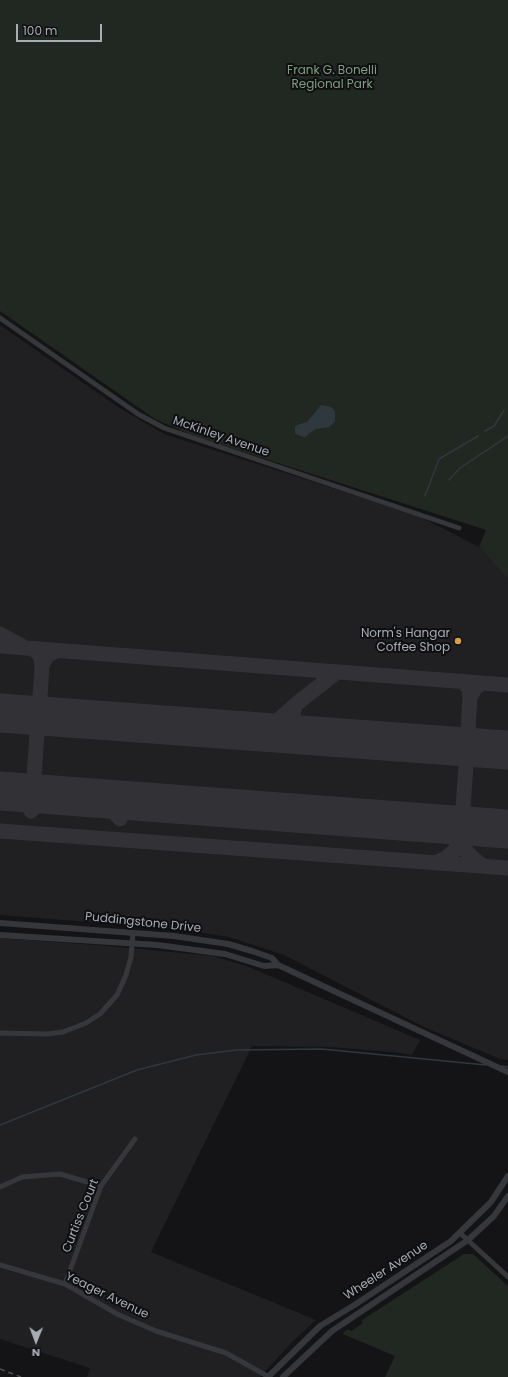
<!DOCTYPE html>
<html>
<head>
<meta charset="utf-8">
<style>
  body { margin:0 }
  #map { position:relative; width:508px; height:1377px; overflow:hidden; background:#141416; font-family:Poppins,sans-serif }
  canvas { display:block }
  .north { position:absolute; left:16px; top:1321px; width:40px; height:40px; -webkit-text-stroke:3px #0f0f11; paint-order:stroke; rotate:181deg; font-size:11px; font-weight:700; line-height:16px; text-align:center; color:#a7acb5 }
  .north::after { content:''; display:block; margin:auto; width:14px; height:18px; background:#a7acb5; clip-path:polygon(50% 0,100% 100%,50% 72%,0 100%) }
  .scale { position:absolute; left:16px; top:24px; width:86px; height:18px; box-sizing:border-box; border:2px solid #a7acb5; border-top:0; padding-left:5px; font-size:12px; line-height:14px; white-space:nowrap; color:#a7acb5; -webkit-text-stroke:3px #0f0f11; paint-order:stroke }
</style>
</head>
<body>
<div id="map">
<canvas width="508" height="1377"></canvas>
<div class="north">N</div>
<div class="scale">100 m</div>
</div>
<script>
const context = document.querySelector('canvas').getContext('2d');
context.lineJoin = 'round';
function fill(path, color) { context.fillStyle = color; context.fill(path, 'evenodd'); }
const toPath = rows => new Path2D(rows.map(r => 'M' + r).join(''));
function trace(path, color, width, dash) { context.strokeStyle = color; context.lineWidth = width; context.lineCap = dash ? 'butt' : 'round'; context.setLineDash(dash || []); context.stroke(path); }
function write(font, color, halo, rows, align = 'center') {
  context.font = font + ' Poppins,sans-serif'; context.lineWidth = 4; context.setLineDash([]); context.textBaseline = 'middle'; context.strokeStyle = halo; context.fillStyle = color; for (const [text, x, y, turn = 0] of rows) {
    context.save(); context.translate(x, y); context.rotate((+turn || 0) * Math.PI / 180); context.textAlign = isNaN(turn) ? turn : align; if (halo) context.strokeText(text, 0, 0); context.fillText(text, 0, 0); context.restore();
  }
}
const built = toPath([
  [0,325,118,407,164,434,419,516,479,547,508,579,508,1060,500,1059,424,1027,284,955,229,937,179,929,0,915],
  [0,938,109,946,213,956,249,967,420,1040,412,1055,401,1053,332,1047,252,1046,151,1252,316,1320,293,1341,260,1377,87,1377,90,1368,0,1339]
]);
const green = toPath([
  [0,0,508,0,508,579,479,547,486,530,194,436,155,419,0,311],
  [464,1254,473,1254,508,1286,508,1377,385,1377,395,1356,343,1334,344,1332,348,1329,351,1331,362,1324,362,1320]
]);
const water = toPath([
  [321,405,331,407,335,411,335,422,329,427,315,429,305,437,298,435,295,433,295,427,297,425,307,422]
]);
const stream = toPath([
  [485,431,494,426,504,410],
  [449,480,460,468,508,436],
  [425,496,439,459,478,436],
  [502,1066,508,1067],
  [0,1125,137,1070,196,1055,237,1050,322,1049,486,1065]
]);
const taxiway = toPath([
  [0,634,22,646],
  [0,646,508,685],
  [32,649,40,654,42,665,48,655,56,651],
  [462,681,469,689,470,697,476,687,483,683],
  [40,697,42,665],
  [295,705,337,672],
  [23,715,36,705,40,697,45,709,56,717],
  [25,715,34,724,37,734,41,725,53,717],
  [468,729,470,697],
  [251,731,269,728,295,705,293,714,295,725,310,736],
  [448,745,461,752,466,766,472,755,478,751,489,748],
  [448,745,462,740,468,729,476,743,489,748],
  [34,776,37,734],
  [15,793,25,788,34,776,39,788,51,795],
  [15,793,27,801,31,811,39,800,51,795],
  [91,798,108,806,120,819,118,812,121,806,131,801],
  [463,807,466,766],
  [434,823,452,821,460,814,463,807,467,817,471,822,483,827],
  [437,823,443,827,474,859,483,866],
  [0,831,508,868],
  [436,863,447,857,474,834,487,827]
]);
const runway = toPath([
  [0,713,508,750],
  [0,791,508,829]
]);
const minor = toPath([
  [0,318,138,414,164,428,459,528],
  [0,1033,47,1034,63,1032,86,1023,100,1014,117,995,126,975,131,957,133,933],
  [0,1187,22,1177,60,1174,101,1186],
  [460,1233,508,1277],
  [0,1265,65,1284,119,1315,156,1331,226,1353,269,1377],
  [65,1284,101,1186,135,1139]
]);
const tertiary = toPath([
  [0,923,174,936,228,944,252,951,272,958,278,965,508,1072],
  [0,935,157,945,225,954,264,966,278,965],
  [268,1377,320,1326,356,1304,451,1241,491,1202,508,1176],
  [283,1377,332,1331,468,1240,494,1216,508,1196]
]);
const rail = toPath([
  [0,1369,21,1377]
]);
const markers = [
  [458,641,4,"#e09e42"]
];
const parkNames = [
  ["Frank G. Bonelli",332,71],
  ["Regional Park",332,85]
];
const streetNames = [
  ["McKinley Avenue",221,437,19],
  ["Puddingstone Drive",143,923,6],
  ["Curtiss Court",81,1216,-68],
  ["Wheeler Avenue",386,1271,-33],
  ["Yeager Avenue",107,1296,26]
];
const poiNames = [
  ["Norm's Hangar",450,634],
  ["Coffee Shop",450,648]
];
fill(built, '#202023');
fill(green, '#212821');
fill(water, '#2f383d');
trace(stream, '#2f383d', 1.5);
trace(taxiway, '#323236', 15);
trace(runway, '#323236', 39);
trace(minor, '#36373a', 5);
trace(tertiary, '#36373a', 6);
trace(rail, '#4f5155', 1.5, [5, 4]);
for (const [x, y, r, color] of markers) { const dot = new Path2D(); dot.arc(x, y, r, 0, 2 * Math.PI); context.fillStyle = color; context.fill(dot); trace(dot, '#0f0f11', 1.5); }
write('12px', '#819e80', '#0f0f11', parkNames);
write('12px', '#a7acb5', '#0f0f11', streetNames);
write('12px', '#a7acb5', '#0f0f11', poiNames, 'right');
</script>
</body>
</html>
